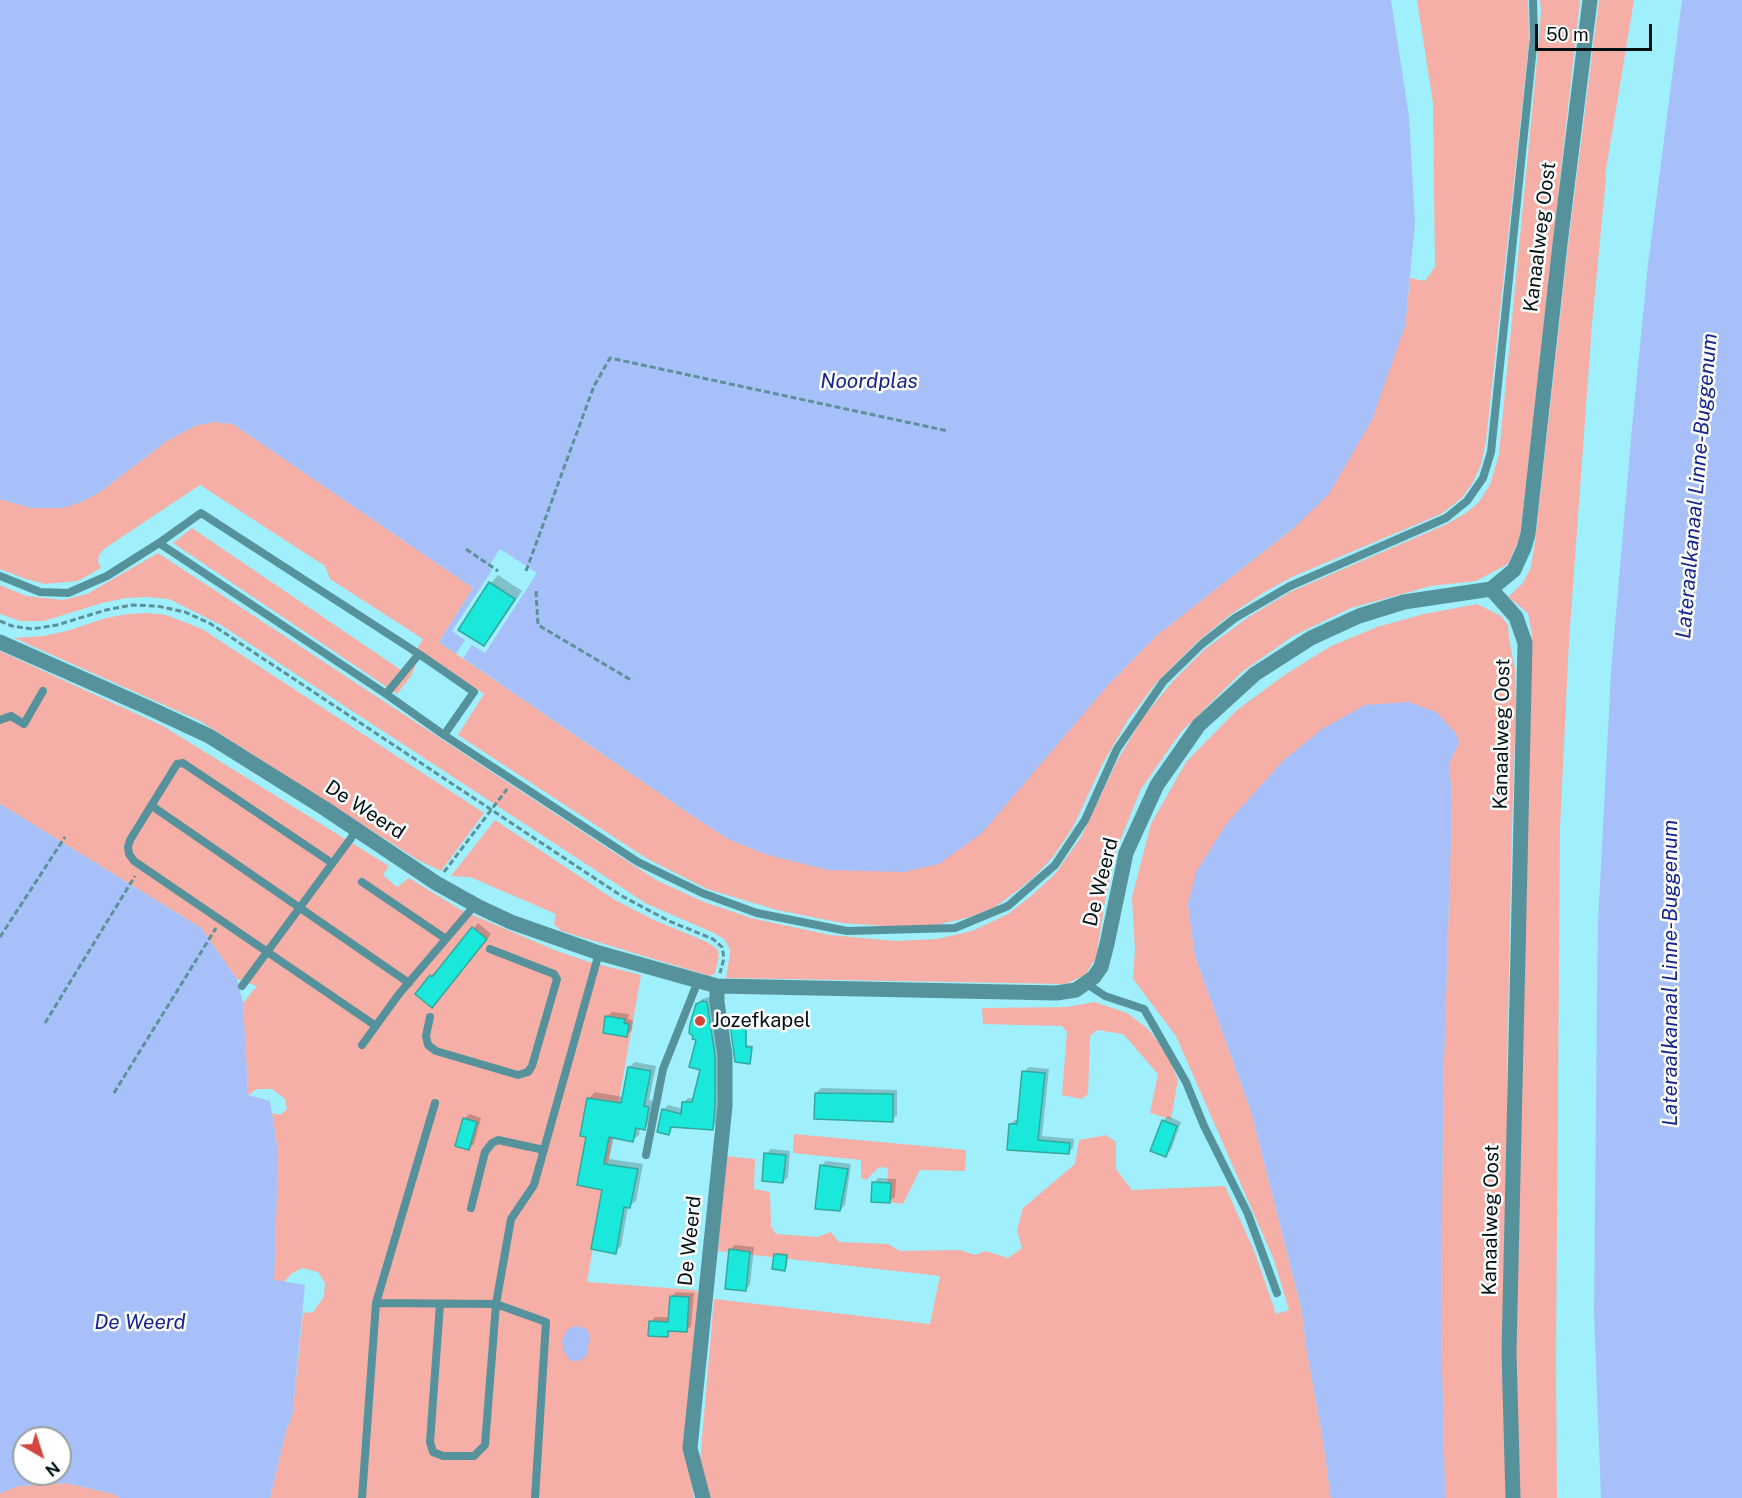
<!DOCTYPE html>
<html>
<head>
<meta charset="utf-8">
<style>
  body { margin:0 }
  #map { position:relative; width:1742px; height:1498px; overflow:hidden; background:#9ff0fc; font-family:"Public Sans",sans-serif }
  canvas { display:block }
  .north { position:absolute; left:12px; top:1426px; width:60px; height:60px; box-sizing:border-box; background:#fff; border:2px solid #999fa1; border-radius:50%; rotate:141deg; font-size:16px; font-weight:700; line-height:24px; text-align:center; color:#001013 }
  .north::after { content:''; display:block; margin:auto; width:21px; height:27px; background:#d3453d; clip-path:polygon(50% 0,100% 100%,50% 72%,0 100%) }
  .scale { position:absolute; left:1535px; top:24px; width:117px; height:27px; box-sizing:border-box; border:3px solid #001013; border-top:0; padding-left:8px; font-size:18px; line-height:21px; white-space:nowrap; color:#001013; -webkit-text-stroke:4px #fff; paint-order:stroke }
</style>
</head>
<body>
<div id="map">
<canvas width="1742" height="1498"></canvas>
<div class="north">N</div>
<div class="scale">50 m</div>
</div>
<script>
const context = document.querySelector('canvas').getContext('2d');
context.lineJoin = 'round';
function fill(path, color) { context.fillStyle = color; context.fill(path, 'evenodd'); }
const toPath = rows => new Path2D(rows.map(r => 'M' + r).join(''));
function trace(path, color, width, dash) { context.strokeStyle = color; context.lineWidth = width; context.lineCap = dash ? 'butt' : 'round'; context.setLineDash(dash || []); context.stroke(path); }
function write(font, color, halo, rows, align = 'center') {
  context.font = font + ' "Public Sans",sans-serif'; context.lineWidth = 5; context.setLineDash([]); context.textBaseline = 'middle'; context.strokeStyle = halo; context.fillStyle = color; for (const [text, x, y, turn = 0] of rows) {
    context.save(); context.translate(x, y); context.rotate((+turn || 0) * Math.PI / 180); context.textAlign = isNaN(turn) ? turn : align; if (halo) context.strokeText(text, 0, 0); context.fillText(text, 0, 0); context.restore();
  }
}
const green = toPath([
  [1417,0,1528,0,1529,43,1486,441,1481,465,1473,482,1462,498,1441,514,1292,577,1263,593,1230,615,1197,642,1156,683,1128,720,1103,763,1073,827,1053,857,1034,877,1018,890,995,907,970,917,936,925,901,927,842,923,777,910,707,889,646,858,458,735,484,694,417,649,423,639,330,579,325,566,200,485,104,549,99,555,98,561,101,568,78,581,45,584,26,579,0,569,0,499,31,508,63,508,81,502,100,492,168,440,197,425,215,422,233,424,473,588,439,642,687,812,728,839,768,855,1109,684,1157,635,1295,527,1405,326,1410,278,1425,281,1435,267,1433,103],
  [1540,0,1580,0,1520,537,1508,564,1476,581,1431,586,1351,608,1293,636,1242,672,1181,732,1141,789,1115,853,1105,901,1096,958,1085,975,1066,984,726,978,730,954,730,949,724,939,714,933,647,904,221,625,169,599,147,597,126,598,102,603,44,621,20,621,0,614,0,585,26,596,63,600,87,594,158,553,656,880,704,902,751,918,830,935,895,941,937,939,972,931,1008,914,1031,896,1055,874,1081,837,1118,759,1144,716,1173,681,1205,649,1250,616,1290,592,1447,524,1466,513,1479,502,1490,485,1499,454,1537,61,1541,10],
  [1599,0,1634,0,1605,176,1606,178,1592,324,1569,641,1560,828,1556,1359,1557,1498,1517,1498,1514,1319,1528,669,1532,635,1528,613,1508,597,1523,583,1531,567,1535,542,1568,246],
  [192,528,401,670,413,658,415,667,411,676,397,694,173,543],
  [1477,604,1501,616,1508,625,1509,640,1515,669,1516,707,1512,827,1507,1067,1507,1498,1445,1498,1441,1327,1443,1091,1452,800,1449,764,1459,742,1188,904,1195,956,1251,1111,1302,1311,1306,1345,1324,1446,1331,1498,708,1498,700,1462,714,1299,930,1324,940,1276,718,1251,726,1156,755,1159,754,1189,770,1192,771,1226,776,1234,817,1237,831,1232,839,1242,888,1244,900,1251,960,1250,975,1255,986,1251,1008,1258,1022,1248,1017,1230,1023,1208,1075,1164,1079,1140,1106,1135,1116,1142,1116,1169,1132,1190,1225,1186,1255,1253,1276,1314,1289,1310,1274,1260,1176,1036,1133,979,1135,950,1132,897,1151,824,1186,762,1237,710,1283,676,1331,646,1377,627,1424,614],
  [147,613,166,615,202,629,484,813,441,871,418,860,200,721,14,638,43,636,67,631,106,618,128,614],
  [0,651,163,726,389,866,383,875,397,887,409,878,461,910,557,951,589,962,641,975,587,1282,695,1290,699,1293,685,1447,694,1498,270,1498,287,1427,292,1417,303,1313,313,1312,324,1297,325,1283,318,1272,302,1268,291,1274,284,1282,274,1280,278,1153,272,1113,280,1115,287,1109,285,1099,272,1089,257,1089,248,1095,243,1003,257,986,237,979,201,928,0,804],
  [495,820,615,900,654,920,707,942,717,949,719,956,715,973,710,976,561,931,554,924,556,914,470,877,451,876],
  [1095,1002,1127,1013,1148,1029,1166,1052,1178,1080,1171,1119,1150,1113,1158,1074,1123,1034,1097,1030,1090,1036,1088,1094,1082,1099,1062,1095,1067,1032,1062,1026,983,1024,982,1008,1066,1007],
  [794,1134,966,1150,965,1171,920,1170,903,1204,887,1202,888,1168,879,1167,866,1180,861,1178,861,1160,793,1153],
  [66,1483,114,1494,120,1498,0,1498,0,1493,18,1486]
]);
const water = toPath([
  [0,0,1391,0,1409,116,1415,224,1405,326,1372,420,1329,494,1295,527,1157,635,1109,684,982,833,939,864,904,872,828,870,768,855,728,839,687,812,463,658,472,645,485,653,537,573,500,549,488,567,492,570,452,631,465,640,456,654,439,642,473,588,233,424,215,422,197,425,168,440,100,492,81,502,63,508,31,508,0,499],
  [1682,0,1742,0,1742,1498,1601,1498,1594,1313,1597,999,1598,923,1611,672,1632,427,1648,264],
  [1409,702,1436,712,1455,732,1459,742,1449,764,1452,800,1443,1091,1441,1327,1445,1498,1331,1498,1324,1446,1306,1345,1302,1311,1251,1111,1195,956,1188,904,1196,872,1228,822,1284,760,1322,729,1365,705],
  [0,804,201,928,237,979,243,1003,248,1095,270,1101,278,1153,274,1280,305,1285,292,1417,287,1427,270,1498,120,1498,114,1494,66,1483,18,1486,0,1493],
  [24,1438,60,1438,60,1474,24,1474],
  [574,1326,585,1328,590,1334,587,1354,584,1358,577,1361,572,1361,569,1359,564,1352,562,1342,566,1331]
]);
const shadow = toPath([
  [498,575,522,591,491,637,483,644,460,629,491,583],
  [478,923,491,934,437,1001,417,993,431,976,436,971,437,972],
  [709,997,711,997,719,1050,717,1123,712,1128,674,1126,668,1134,663,1110,668,1105,683,1109,683,1103,688,1098,695,1098,702,1068,698,1039,697,1004,702,999],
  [612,1012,629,1014,628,1019,633,1020,632,1030,627,1035,607,1016],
  [732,1015,747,1015,747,1045,753,1046,751,1060,749,1062,731,1017],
  [635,1062,656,1066,649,1100,654,1101,650,1122,644,1128,640,1127,639,1135,633,1140,614,1137,609,1159,643,1164,636,1201,628,1207,621,1246,615,1252,603,1188,588,1136,589,1098,595,1092,623,1097,629,1067],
  [1029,1067,1049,1069,1042,1136,1074,1139,1073,1148,1068,1153,1009,1148,1010,1124,1015,1120,1019,1120,1024,1072],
  [821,1088,897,1090,897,1115,892,1120,816,1093],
  [469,1114,481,1118,474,1144,469,1148,464,1119],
  [1168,1116,1181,1122,1171,1150,1166,1155,1163,1121],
  [771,1149,790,1151,788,1177,783,1182,766,1154],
  [826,1161,851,1164,845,1205,840,1210,821,1166],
  [878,1178,896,1179,895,1197,890,1201,874,1183],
  [735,1245,754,1247,750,1285,745,1290,730,1250],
  [777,1253,788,1254,787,1267,785,1269,775,1255],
  [676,1292,694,1293,691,1326,686,1331,672,1330,667,1335,651,1322,655,1317,670,1317,671,1297]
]);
const building = toPath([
  [489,582,515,599,484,646,458,630,489,582],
  [472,927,487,939,432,1008,415,994,430,975,432,977,472,927],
  [703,1001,707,1002,715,1056,715,1106,713,1130,671,1127,669,1135,657,1132,662,1109,681,1114,682,1102,692,1102,700,1070,689,1067,696,1040,692,1039,693,1036,689,1033,690,1024,696,1004,703,1001],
  [605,1016,625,1019,624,1023,629,1024,627,1037,603,1033,605,1016],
  [729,1016,746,1016,746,1047,752,1047,750,1064,735,1062,729,1016],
  [628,1067,651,1071,644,1106,649,1107,645,1130,636,1128,633,1142,609,1137,604,1164,638,1169,630,1208,624,1207,616,1254,591,1249,602,1190,577,1185,586,1137,580,1136,587,1098,621,1103,628,1067],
  [1022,1071,1045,1073,1038,1140,1070,1143,1069,1154,1007,1150,1009,1124,1017,1124,1022,1071],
  [815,1093,893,1094,893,1122,814,1119,815,1093],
  [463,1118,477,1122,469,1150,455,1146,463,1118],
  [1162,1120,1177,1126,1166,1157,1150,1151,1162,1120],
  [764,1153,786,1155,783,1183,762,1181,764,1153],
  [820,1165,848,1169,840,1211,815,1209,820,1165],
  [872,1182,891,1183,890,1203,871,1202,872,1182],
  [729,1249,750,1252,746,1291,725,1289,729,1249],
  [774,1254,787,1255,785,1271,772,1269,774,1254],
  [670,1296,689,1297,687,1332,668,1331,668,1337,648,1336,649,1321,668,1322,670,1296]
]);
const path = toPath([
  [466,549,498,571],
  [526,571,594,386,610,358,948,431],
  [536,591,538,625,631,680],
  [0,621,12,626,32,629,57,625,106,610,132,605,157,606,185,612,211,624,620,895,669,921,713,939,722,947,724,958,720,973],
  [444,872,507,789],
  [0,937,65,837],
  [45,1023,135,876],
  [114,1093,216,928]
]);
const service = toPath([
  [0,576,40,592,68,593,107,576,159,543,201,513,419,654,386,694,159,543],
  [419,654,474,692,444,735,638,862,702,893,757,913,847,931,955,928,1008,906,1055,865,1085,820,1117,749,1163,682,1202,644,1235,618,1290,586,1446,518,1467,501,1483,478,1491,452,1534,37,1533,0],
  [386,694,444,735],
  [0,720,11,716,24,724,43,691],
  [152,806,409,983],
  [332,863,183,763,177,764,130,840,128,847,129,854,134,861,376,1026],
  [362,882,446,939],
  [1087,984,1105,996,1144,1009,1186,1082,1204,1126,1248,1214,1277,1293],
  [242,986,357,830],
  [430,1017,426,1036,428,1045,436,1051,518,1075,528,1072,532,1066,557,979,554,974,490,949],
  [362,1045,399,994,475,905],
  [646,1155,663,1069,698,981],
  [471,1208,485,1152,492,1143,498,1140,544,1150],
  [376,1303,496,1304,485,1445,474,1456,443,1456,433,1452,430,1442,440,1304],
  [362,1498,376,1303,435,1103],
  [535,1498,546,1322,496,1304,511,1219,534,1185,599,953]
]);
const minor = toPath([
  [1491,589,1516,617,1525,643,1509,1352,1513,1498],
  [0,642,149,708,209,736,324,808,436,883,479,907,511,922,599,953,717,986,1056,993,1076,990,1094,977,1101,967,1107,944,1126,853,1157,785,1199,725,1255,674,1311,638,1359,616,1404,602,1491,589,1514,570,1524,548,1528,534,1560,244,1590,0],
  [703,1498,690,1448,725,1106,725,1055,717,1002,717,986]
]);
const markers = [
  [700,1021,6,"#d3453d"]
];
const streetNames = [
  ["Kanaalweg Oost",1540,237,-83],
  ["Kanaalweg Oost",1502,734,-89],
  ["De Weerd",365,810,33],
  ["De Weerd",1101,882,-76],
  ["Kanaalweg Oost",1491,1220,-89],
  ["De Weerd",690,1241,-84]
];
const poiNames = [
  ["Jozefkapel",712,1021]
];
const waterNames = [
  ["Noordplas",869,382],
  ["Lateraalkanaal Linne-Buggenum",1697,486,-85],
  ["Lateraalkanaal Linne-Buggenum",1671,973,-90],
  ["De Weerd",140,1323]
];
fill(green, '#f6afa6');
fill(water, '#a8c0fa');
fill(shadow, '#0003');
fill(building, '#19e8db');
trace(building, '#36a79e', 1.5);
trace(path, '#5c9199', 3, [6, 3]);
trace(service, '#55929b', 8);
trace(minor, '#55929b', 15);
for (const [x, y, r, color] of markers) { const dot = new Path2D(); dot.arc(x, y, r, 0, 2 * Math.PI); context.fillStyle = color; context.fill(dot); trace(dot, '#fff', 2); }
write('20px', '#001013', '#fff', streetNames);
write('20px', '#001013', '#fff', poiNames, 'left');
write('italic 21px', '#142590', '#fff', waterNames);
</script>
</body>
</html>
